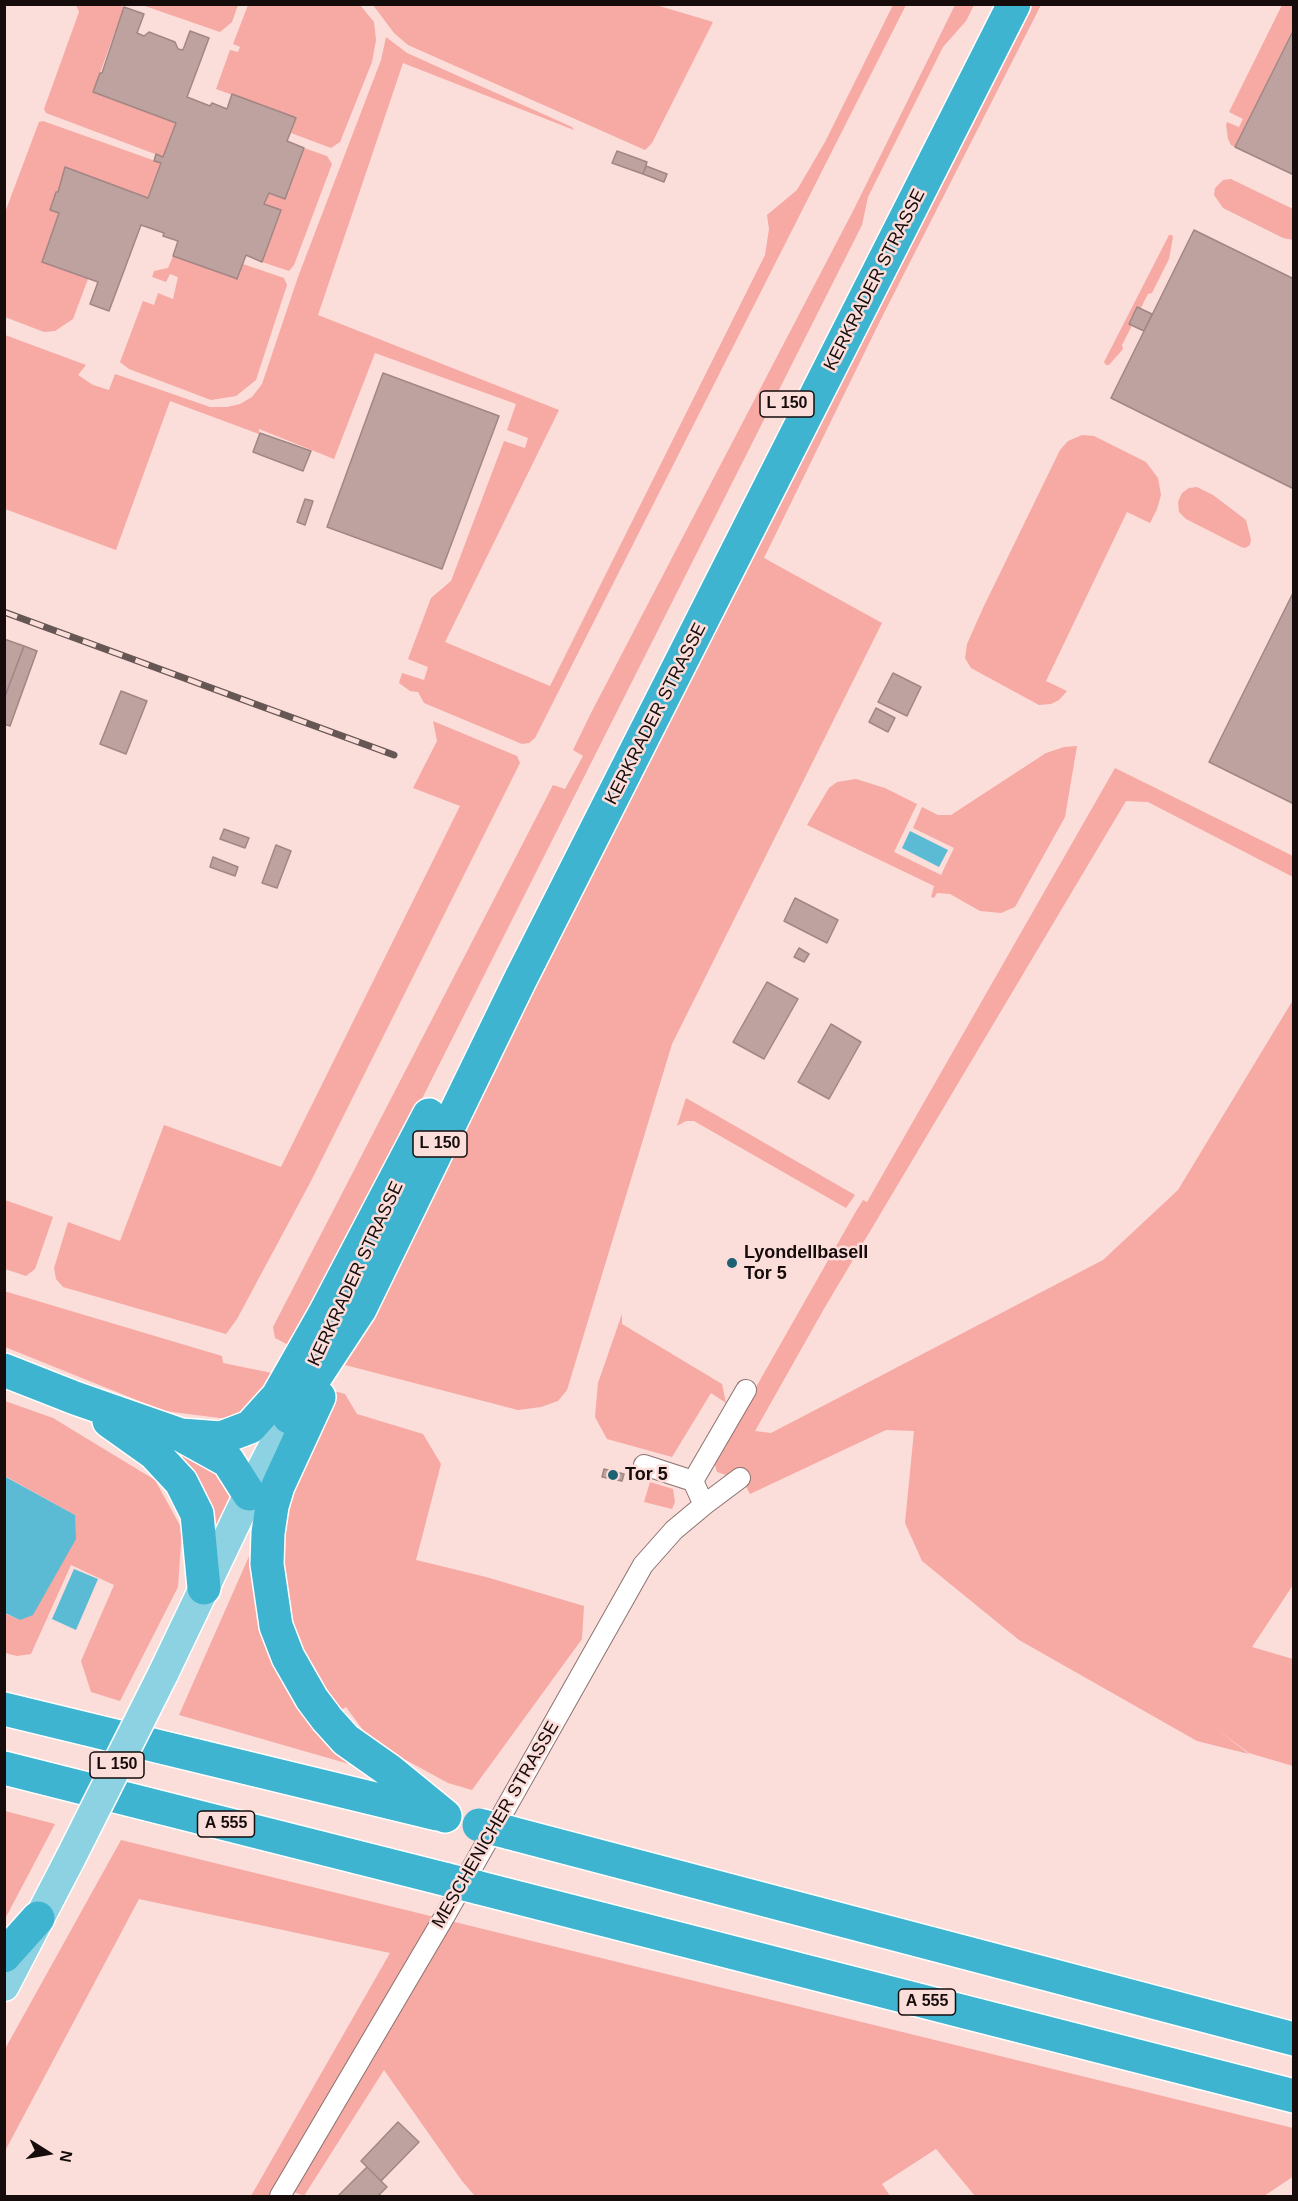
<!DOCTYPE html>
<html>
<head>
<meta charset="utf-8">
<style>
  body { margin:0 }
  #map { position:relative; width:1298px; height:2201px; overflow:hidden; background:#fbddda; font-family:Arial,sans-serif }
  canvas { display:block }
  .frame { position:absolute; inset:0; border:6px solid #150c0b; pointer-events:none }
  .north { position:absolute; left:18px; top:2123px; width:60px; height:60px; -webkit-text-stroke:4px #fbddda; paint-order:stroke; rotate:101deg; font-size:16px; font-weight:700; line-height:24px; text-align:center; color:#150c0b }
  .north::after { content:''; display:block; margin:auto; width:21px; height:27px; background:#150c0b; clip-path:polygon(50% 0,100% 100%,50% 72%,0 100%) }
</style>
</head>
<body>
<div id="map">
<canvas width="1298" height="2201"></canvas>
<div class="frame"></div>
<div class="north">N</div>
</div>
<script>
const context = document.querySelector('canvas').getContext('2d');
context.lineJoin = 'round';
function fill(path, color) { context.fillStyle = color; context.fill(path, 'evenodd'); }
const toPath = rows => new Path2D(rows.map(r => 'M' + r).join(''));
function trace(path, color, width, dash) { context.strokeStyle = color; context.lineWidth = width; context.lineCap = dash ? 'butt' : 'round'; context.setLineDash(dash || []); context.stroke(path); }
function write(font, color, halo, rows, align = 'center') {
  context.font = font + ' Arial,sans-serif'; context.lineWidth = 5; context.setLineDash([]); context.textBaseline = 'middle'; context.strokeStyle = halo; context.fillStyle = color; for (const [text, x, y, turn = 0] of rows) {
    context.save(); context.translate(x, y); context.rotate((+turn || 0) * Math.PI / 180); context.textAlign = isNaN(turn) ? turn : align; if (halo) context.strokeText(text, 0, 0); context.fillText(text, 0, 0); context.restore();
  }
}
const green = toPath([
  [76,5,117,5,124,7,93,92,176,123,163,157,46,113,44,109,79,12],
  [142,5,238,5,232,22,220,32],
  [248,5,360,5,374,22,376,40,372,62,340,142,331,148,291,133,296,118,216,89,230,50,238,52,240,47,233,44],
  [373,5,656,5,713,22,652,143,645,150,408,45,394,33],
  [893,5,906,5,535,738,529,743,522,744,424,703,418,692,410,691,399,683,402,673,424,680,428,667,408,659,431,598,451,581,504,441,525,448,528,438,507,430,516,404,375,353,334,459,259,429,259,434,170,401,116,550,5,509,5,335,86,365,78,375,93,385,109,390,115,374,210,407,227,407,240,404,252,397,262,384,298,277,381,60,386,37,407,53,572,127,574,130,403,63,318,315,559,410,445,642,550,686,765,255,769,229,767,215,797,190,825,142],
  [955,5,974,5,966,21,943,47,868,197,862,225,306,1329,294,1348,275,1338,273,1327,553,785,565,789,583,756,573,750,591,713,853,211],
  [1030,5,1041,5,881,319,764,558,882,623,672,1044,567,1390,558,1401,541,1407,518,1410,345,1365],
  [1282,5,1293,5,1293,29,1235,147,1231,145,1228,139,1226,125,1227,122,1239,127,1243,119,1229,112],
  [43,121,161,163,147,198,65,167,58,192,56,192,50,209,59,213,42,262,88,279,73,319,55,331,44,332,5,317,4,215,39,122],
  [304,148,327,156,332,164,294,265,289,271,262,262,281,211,264,204,269,193,285,199],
  [1231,179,1293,209,1293,240,1283,238,1223,208,1214,195,1215,188,1223,180],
  [1169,235,1172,235,1173,237,1169,259,1152,293,1148,294,1122,345,1123,349,1109,365,1106,365,1104,362],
  [173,256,237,279,243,264,284,278,287,285,256,380,236,396,211,400,129,369,120,362,143,301,154,305,158,293,173,299,178,277,170,274,166,282,152,277,154,271,168,268],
  [1082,435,1094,436,1146,462,1158,478,1161,495,1157,509,1150,523,1127,512,1046,681,1067,691,1059,700,1051,704,1039,705,971,668,965,658,967,644,983,608,1060,450,1068,441],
  [1197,487,1213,495,1246,520,1251,540,1250,545,1245,548,1241,547,1186,519,1179,512,1178,502,1182,493,1189,488],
  [433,721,517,756,520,763,311,1181,237,1319,226,1334,63,1287,56,1279,54,1268,68,1222,120,1241,164,1125,281,1167,460,806,413,788,437,741],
  [1077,746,1065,817,1015,907,1001,913,980,911,950,894,937,893,934,898,931,897,934,886,807,825,829,788,837,782,856,779,885,788,917,804,894,852,941,875,954,848,913,828,922,807,938,815,951,815,1046,753,1064,747],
  [1115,768,1293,856,1293,877,1148,802,1126,801,825,1307,755,1431,771,1433,1103,1260,1178,1190,1293,1000,1293,1585,1252,1647,1293,1659,1293,1766,1249,1753,1215,1728,1249,1754,1197,1741,1019,1640,922,1561,905,1523,914,1431,886,1430,750,1494,737,1469,726,1475,717,1472,714,1461,855,1213,863,1200,867,1202],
  [686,1098,737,1127,855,1195,846,1208,694,1121,686,1121,677,1126],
  [5,1200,53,1217,35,1269,26,1276,5,1269],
  [4,1291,222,1356,223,1363,272,1373,259,1394,240,1412,228,1419,164,1411,5,1347],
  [622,1314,622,1324,722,1384,726,1403,711,1393,672,1457,607,1439,595,1417,598,1383],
  [334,1391,345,1394,357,1414,423,1434,441,1464,416,1560,486,1577,584,1606,582,1639,472,1790,448,1783,371,1741,346,1707,338,1712,307,1674,278,1573,286,1497],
  [5,1401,53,1418,155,1480,182,1529,178,1587,120,1701,91,1692,81,1661,114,1585,71,1565,31,1654,17,1656,5,1653,4,1613,20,1620,75,1515,5,1476],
  [155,1437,201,1453,236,1488,216,1530,212,1520],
  [650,1482,673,1489,675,1502,672,1509,644,1502],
  [250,1554,270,1647,356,1766,179,1715],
  [5,1811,55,1824,5,1919,4,1811],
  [121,1840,1293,2128,1294,2176,1264,2196,975,2196,936,2149,882,2184,890,2196,475,2196,462,2181,384,2070,304,2196,277,2185,271,2196,251,2196,390,1953,139,1899,5,2151,5,2049]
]);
const water = toPath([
  [910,831,948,850,939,867,902,848],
  [4,1476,75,1515,76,1539,33,1615,20,1620,5,1613],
  [74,1569,98,1579,76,1630,52,1619]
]);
const building = toPath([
  [124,7,144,14,137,33,144,36,149,32,175,42,178,49,183,50,190,31,209,38,187,97,210,106,212,103,227,109,232,94,294,117,296,118,287,141,304,148,285,199,269,193,264,204,281,210,262,262,246,255,237,279,235,278,173,256,178,241,163,236,164,233,141,225,109,311,90,304,98,282,42,262,59,213,50,210,56,192,58,192,65,167,148,198,161,163,154,161,156,154,163,157,176,123,93,92,100,73,102,73,124,7],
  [1294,29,1294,175,1235,147,1294,29],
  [617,151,647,162,643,174,612,163,617,151],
  [646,166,667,174,664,182,643,174,646,166],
  [1194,230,1294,279,1294,489,1111,398,1194,230],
  [1137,307,1152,314,1144,331,1129,324,1137,307],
  [383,373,499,416,442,569,327,527,383,373],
  [260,433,311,451,303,471,253,452,260,433],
  [305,499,313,501,305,525,297,522,305,499],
  [1293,593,1294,594,1294,804,1209,762,1293,593],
  [4,639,24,646,4,699,4,639],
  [24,646,37,651,10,726,4,724,4,699,24,646],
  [893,673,921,687,907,716,878,702,893,673],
  [121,691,147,701,126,754,100,744,121,691],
  [876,708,895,718,888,732,869,722,876,708],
  [224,829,249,838,245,848,220,839,224,829],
  [276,845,291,851,277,888,262,883,276,845],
  [213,857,238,867,235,876,210,867,213,857],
  [795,898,838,920,827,943,784,921,795,898],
  [799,948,809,954,804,962,794,957,799,948],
  [767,982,798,999,764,1059,733,1042,767,982],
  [831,1024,861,1042,829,1099,798,1082,831,1024],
  [604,1469,624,1474,622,1481,602,1477,604,1469],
  [398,2122,419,2142,381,2181,361,2161,398,2122],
  [367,2167,387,2187,378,2196,338,2196,367,2167]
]);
const street = toPath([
  [644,1465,693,1481],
  [704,1505,693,1481,746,1390],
  [280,2196,446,1914,643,1565,674,1530,704,1505,740,1478]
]);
const primary = toPath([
  [163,1674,249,1494,289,1417],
  [4,1986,71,1857]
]);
const highway = toPath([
  [4,1370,75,1398,181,1435,228,1461,249,1494],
  [319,1397,278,1486,272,1506,268,1533,267,1564,276,1626,288,1657,312,1699,327,1719,346,1740,390,1771,445,1816],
  [289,1417,360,1309,520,980,1014,4],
  [109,1421,154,1453,181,1482,197,1514,204,1588],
  [181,1435,221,1438,250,1427,278,1396,324,1315,429,1115],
  [4,1709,437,1814],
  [4,1768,448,1880],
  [507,1832,1294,2039],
  [476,1887,1294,2096],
  [4,1956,38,1918]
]);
const rail = toPath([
  [4,612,394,755]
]);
const primaryBridge = toPath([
  [71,1857,163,1674]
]);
const highwayBridge = toPath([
  [479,1825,507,1832],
  [448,1880,476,1887]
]);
const markers = [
  [732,1263,6,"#1c6273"],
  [613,1475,6,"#1c6273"]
];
const shields = [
  [787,404,54],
  [440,1144,54],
  [117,1765,54],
  [226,1824,57],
  [927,2002,57]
];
const shieldNames = [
  ["L 150",787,404],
  ["L 150",440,1144],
  ["L 150",117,1765],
  ["A 555",226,1824],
  ["A 555",927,2002]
];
const streetNames = [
  ["KERKRADER STRASSE",875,280,-63],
  ["KERKRADER STRASSE",656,714,-63],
  ["KERKRADER STRASSE",356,1274,-65],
  ["MESCHENICHER STRASSE",496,1825,-60]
];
const poiNames = [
  ["Lyondellbasell",744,1253],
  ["Tor 5",744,1274],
  ["Tor 5",625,1475]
];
fill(green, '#f7a9a3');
fill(water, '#5cbbd4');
fill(building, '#bda29f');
trace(building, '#a18684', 1.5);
trace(street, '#8c726f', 22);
trace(primary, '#fff', 33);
trace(highway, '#fff', 36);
trace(street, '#fff', 20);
trace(primary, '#8cd2e3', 30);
trace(highway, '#3fb4d1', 33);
trace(rail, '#665654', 7);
trace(rail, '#fbddda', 4.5, [14]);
trace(primaryBridge, '#fff', 33, []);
trace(highwayBridge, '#fff', 36, []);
trace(primaryBridge, '#8cd2e3', 30);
trace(highwayBridge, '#3fb4d1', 33);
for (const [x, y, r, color] of markers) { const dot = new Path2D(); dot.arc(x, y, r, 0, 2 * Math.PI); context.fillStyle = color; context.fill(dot); trace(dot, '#fbddda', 2); }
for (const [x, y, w] of shields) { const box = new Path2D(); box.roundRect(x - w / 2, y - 13, w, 26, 4.5); context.fillStyle = '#fbddda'; context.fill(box); trace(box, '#150c0b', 1.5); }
write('bold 16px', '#150c0b', null, shieldNames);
write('18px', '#150c0b', '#fbddda', streetNames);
write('bold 18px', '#150c0b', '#fbddda', poiNames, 'left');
</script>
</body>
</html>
